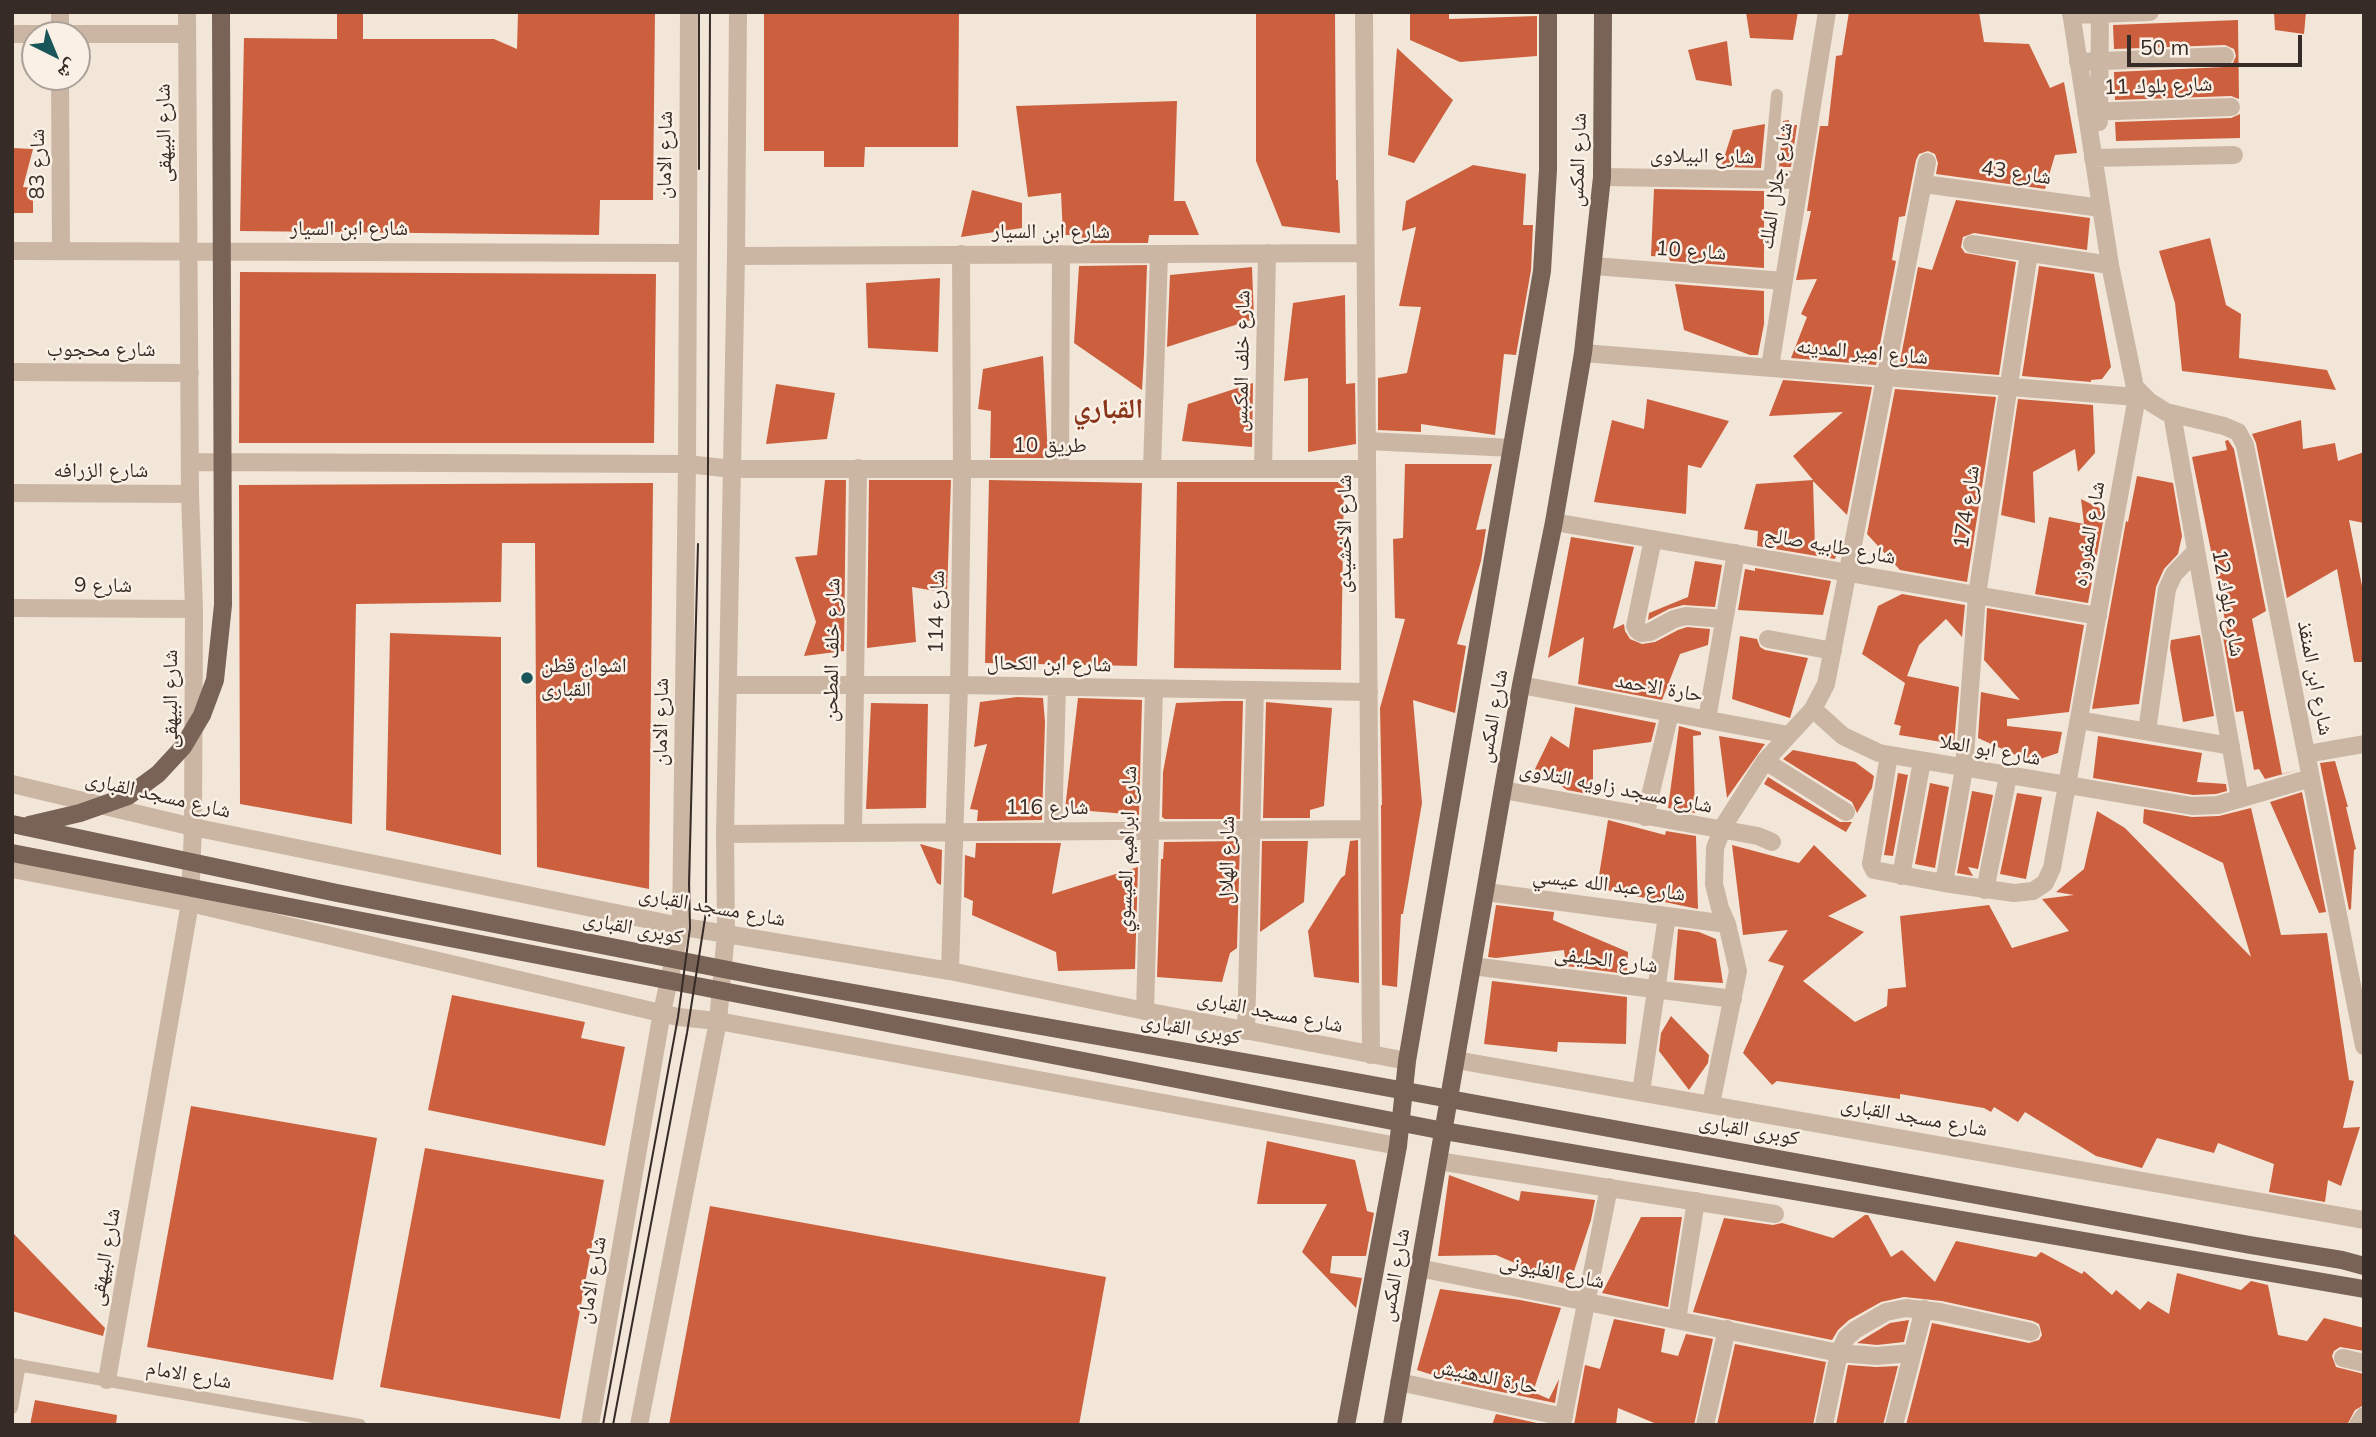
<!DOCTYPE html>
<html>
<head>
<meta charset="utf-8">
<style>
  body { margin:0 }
  #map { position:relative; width:2376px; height:1437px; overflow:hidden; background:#f2e6d9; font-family:Mulish,"Noto Naskh Arabic",sans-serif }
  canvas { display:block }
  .frame { position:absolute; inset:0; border:14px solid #362b26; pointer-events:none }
  .north { position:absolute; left:21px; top:21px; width:70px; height:70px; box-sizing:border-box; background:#faf0e5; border:2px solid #aca199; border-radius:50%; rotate:137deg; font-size:19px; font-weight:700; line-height:28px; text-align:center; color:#362b26 }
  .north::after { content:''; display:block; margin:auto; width:24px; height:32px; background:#1a5559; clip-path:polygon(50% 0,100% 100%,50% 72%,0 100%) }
  .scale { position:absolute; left:2127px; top:35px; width:175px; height:32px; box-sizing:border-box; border:4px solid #362b26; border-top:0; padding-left:9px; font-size:21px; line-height:24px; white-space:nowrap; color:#362b26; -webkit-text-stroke:5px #faf0e5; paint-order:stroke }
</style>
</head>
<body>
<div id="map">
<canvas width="2376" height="1437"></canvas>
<div class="frame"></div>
<div class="north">ش</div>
<div class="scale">50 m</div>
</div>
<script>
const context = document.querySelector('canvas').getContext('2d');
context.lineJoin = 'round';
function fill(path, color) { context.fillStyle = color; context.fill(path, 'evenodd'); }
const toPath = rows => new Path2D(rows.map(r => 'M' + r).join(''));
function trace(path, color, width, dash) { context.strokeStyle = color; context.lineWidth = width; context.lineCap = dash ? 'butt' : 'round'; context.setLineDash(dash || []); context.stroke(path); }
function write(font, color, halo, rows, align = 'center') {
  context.font = font + ' Mulish,"Noto Naskh Arabic",sans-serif'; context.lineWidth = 5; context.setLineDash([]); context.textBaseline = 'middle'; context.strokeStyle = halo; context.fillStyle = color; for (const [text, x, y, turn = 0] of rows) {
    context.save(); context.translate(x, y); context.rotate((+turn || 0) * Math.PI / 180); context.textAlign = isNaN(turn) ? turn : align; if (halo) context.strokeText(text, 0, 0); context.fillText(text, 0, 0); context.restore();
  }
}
const building = toPath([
  [337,12,363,12,363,39,494,39,517,49,518,12,655,12,653,200,600,200,599,235,240,231,244,38,337,39],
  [764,12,959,12,958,147,865,147,864,167,824,167,824,151,764,151],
  [1256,12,1335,12,1336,180,1338,180,1340,233,1282,226,1256,161],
  [1410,12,1449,12,1449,19,1537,16,1537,56,1460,62,1410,40],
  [1746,12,1798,12,1793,40,1750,38],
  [1849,12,1979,12,1984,42,2029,44,2050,88,2064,82,2077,153,2055,155,2045,189,1936,174,1938,163,1935,154,1928,151,1919,154,1916,160,1905,216,1899,217,1892,260,1896,261,1876,365,1791,358,1807,317,1801,314,1817,279,1796,280,1811,211,1807,211,1820,126,1828,126,1836,56,1842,55],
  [2274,12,2306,12,2304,34,2275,30],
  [2238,20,2239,99,2231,96,2115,100,2114,72,2225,67,2232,65,2236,56,2234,49,2225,45,2114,49,2113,25],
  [1727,41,1732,86,1696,80,1688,50],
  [1397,48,1453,100,1414,163,1388,155],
  [1177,101,1174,201,1185,201,1199,235,1149,235,1148,243,1081,243,1082,235,1063,235,1061,193,1028,197,1016,106],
  [2240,114,2240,138,2116,141,2115,122,2231,118],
  [1789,120,1789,125,1797,125,1791,167,1779,167,1783,121],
  [1765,124,1761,168,1721,167,1733,130],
  [12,148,33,149,23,187,33,188,33,213,12,213],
  [1473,165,1526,174,1523,225,1533,225,1531,270,1516,355,1504,354,1495,435,1421,424,1421,432,1378,430,1378,378,1407,373,1421,307,1399,306,1416,227,1402,231,1406,201],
  [1654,189,1764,191,1764,268,1670,261,1669,257,1651,256],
  [972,190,1022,203,1022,228,961,237],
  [1956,200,2090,218,2087,250,1974,233,1963,237,1961,247,1965,253,2016,262,1999,375,1899,367,1918,267,1932,270],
  [2210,238,2226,305,2241,314,2239,358,2327,370,2336,390,2182,371,2175,303,2159,251],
  [1147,265,1144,355,1142,390,1074,343,1079,266],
  [2039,266,2094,274,2111,367,2102,379,2091,380,2091,382,2022,376],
  [1252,267,1254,319,1167,347,1170,275],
  [240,272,656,274,654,443,239,443],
  [940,278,938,352,868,348,866,283],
  [1675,284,1764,291,1764,324,1758,355,1750,355,1684,330],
  [1345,295,1346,384,1355,383,1356,444,1308,452,1308,378,1284,381,1293,303],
  [1043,356,1048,458,990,458,991,411,978,409,983,369],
  [1783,380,1872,387,1847,515,1813,481,1815,547,1838,549,1835,559,1757,546,1758,531,1744,529,1756,484,1813,480,1793,456,1843,412,1769,416],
  [1253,383,1252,447,1182,441,1188,404],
  [776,384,835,393,827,439,766,444],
  [1895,389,1996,397,1967,582,1900,570,1867,534],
  [1647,399,1729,421,1701,468,1688,465,1686,514,1594,502,1612,420,1644,429],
  [2018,399,2093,405,2095,453,2078,472,2075,449,2033,472,2035,523,2001,515],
  [2301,420,2303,449,2335,443,2338,461,2364,452,2364,523,2349,520,2364,596,2364,662,2354,662,2337,569,2287,598,2256,443,2252,434],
  [2228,440,2234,449,2266,611,2252,619,2282,774,2298,770,2265,779,2259,769,2254,770,2243,711,2236,712,2222,631,2227,630,2192,457,2227,450,2225,441],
  [1405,464,1492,464,1476,530,1486,529,1481,561,1457,644,1466,646,1455,713,1413,700,1422,803,1403,914,1401,914,1397,987,1382,985,1381,805,1382,805,1380,708,1405,619,1395,618,1393,539,1403,538],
  [2137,476,2173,483,2182,536,2178,554,2164,569,2156,587,2139,704,2092,709,2126,521,2128,522],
  [825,480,846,480,844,651,804,656,816,622,795,557,817,555],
  [869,480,951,480,947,593,912,587,916,642,867,648],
  [989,480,1142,483,1137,666,985,663],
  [1177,482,1344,482,1341,670,1174,668],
  [653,483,649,889,537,867,535,543,502,543,501,602,356,604,352,824,240,804,239,485],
  [2081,499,2105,511,2088,603,2035,594,2049,517,2084,524],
  [1571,537,1634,547,1613,629,1624,624,1625,631,1630,639,1642,644,1655,642,1678,630,1687,627,1710,629,1708,645,1680,654,1662,700,1578,684,1584,637,1548,658],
  [1695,561,1722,565,1715,607,1683,605,1669,609,1648,620,1649,613,1688,597],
  [1755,568,1831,581,1823,615,1738,610,1745,569,1755,571],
  [1902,594,1965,605,1962,637,1946,619,1919,645,1907,676,1959,687,1954,744,1899,735,1901,726,1894,724,1905,683,1862,654,1878,606],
  [1987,608,2084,625,2069,712,2007,719,2007,726,2062,732,2058,753,2031,762,1978,738,1981,692,2020,700,1984,660],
  [390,633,501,637,501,855,386,830],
  [2200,635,2214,716,2183,722,2170,648,2171,640],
  [1740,636,1757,639,1760,647,1765,650,1808,658,1790,718,1732,699],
  [1017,697,1043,698,1045,722,1042,820,977,821,978,810,970,809,987,744,974,747,980,702],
  [1078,698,1142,700,1139,815,1065,809],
  [1224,701,1243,701,1240,819,1165,819,1162,817,1163,772,1176,703],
  [1266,702,1332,708,1324,806,1310,810,1310,818,1263,818],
  [871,703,928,704,926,808,866,809],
  [1575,707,1656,723,1651,742,1593,750,1593,795,1567,790,1535,769,1551,736,1569,748],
  [1679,726,1701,732,1701,735,1693,736,1695,813,1668,808],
  [1719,736,1765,744,1727,798],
  [2098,736,2202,753,2197,782,2226,784,2227,791,2216,794,2193,795,2093,778],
  [1793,750,1855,762,1874,776,1872,788,1857,813,1852,802,1783,759],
  [2335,761,2348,807,2346,807,2356,849,2354,850,2351,909,2349,910,2320,763],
  [1898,773,1908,775,1893,856,1884,855],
  [1768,777,1840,822,1852,822,1846,832,1764,784],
  [1930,783,1949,787,1935,868,1915,864],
  [1972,791,1993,795,1978,869,1968,867,1973,876,1957,873],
  [2302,792,2326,912,2319,913,2270,802],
  [2017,793,2042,797,2026,879,2000,874],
  [2251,808,2281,935,2327,933,2349,1080,2354,1081,2343,1128,2360,1127,2341,1186,2328,1180,2325,1202,2269,1192,2274,1164,2218,1143,2214,1153,2157,1138,2142,1168,2096,1156,2025,1112,2018,1122,1994,1107,1991,1112,1984,1108,1900,1094,1900,1099,1777,1081,1772,1085,1743,1053,1784,966,1768,961,1788,930,1743,935,1732,845,1799,863,1814,845,1867,896,1828,916,1864,932,1803,981,1855,1022,1887,1006,1888,989,1906,987,1900,916,1989,905,2012,948,2069,931,2042,899,2074,895,2056,892,2084,869,2097,811,2125,828,2251,957,2223,863,2143,823,2144,809,2192,817,2219,816],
  [1608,820,1665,835,1666,831,1696,836,1698,909,1597,888],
  [1358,840,1359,983,1314,977,1308,931,1341,878,1345,875,1350,841],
  [1240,841,1237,948,1230,953,1222,982,1157,977,1161,859,1163,859,1164,842],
  [1262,841,1308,841,1304,902,1260,932],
  [976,843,1061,843,1052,894,1138,867,1135,969,1058,971,1056,952,972,915,973,901,964,897,965,855,975,858],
  [920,844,942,850,941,885,937,883],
  [1496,905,1554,912,1553,920,1628,952,1627,974,1566,966,1564,950,1496,958,1488,957],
  [1678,929,1699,932,1716,939,1723,983,1674,980],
  [1492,981,1627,997,1626,1044,1558,1042,1557,1052,1484,1044],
  [452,995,585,1022,581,1038,625,1047,605,1146,428,1110],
  [1671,1016,1709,1055,1708,1063,1689,1090,1659,1051,1661,1033],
  [191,1106,377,1138,333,1380,147,1347],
  [1267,1141,1355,1160,1367,1211,1374,1213,1366,1256,1332,1256,1330,1273,1362,1278,1356,1308,1302,1252,1327,1204,1257,1204],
  [425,1148,604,1180,560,1419,380,1387],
  [1449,1175,1519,1201,1521,1191,1595,1200,1591,1220,1569,1286,1496,1255,1438,1256],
  [710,1206,1106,1277,1079,1425,669,1425],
  [1865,1215,1868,1215,1891,1257,1902,1250,1935,1282,1956,1241,2036,1257,2041,1252,2082,1274,2084,1271,2112,1295,2116,1290,2140,1310,2148,1301,2169,1314,2177,1273,2241,1290,2251,1281,2268,1285,2278,1335,2307,1341,2324,1318,2364,1328,2364,1351,2340,1347,2334,1351,2332,1356,2336,1367,2364,1374,2364,1405,2355,1410,2347,1425,1906,1425,1932,1323,2029,1343,2039,1340,2042,1335,2039,1324,2033,1321,1942,1301,1904,1297,1881,1302,1849,1320,1838,1330,1832,1340,1693,1312,1724,1218,1773,1225,1782,1223,1833,1238],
  [1641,1217,1682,1217,1668,1307,1602,1293],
  [12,1232,105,1328,103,1336,12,1311],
  [1440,1289,1520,1300,1561,1308,1533,1392,1549,1399,1559,1379,1555,1403,1458,1383,1417,1370],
  [1614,1319,1665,1329,1661,1352,1678,1356,1686,1334,1713,1339,1694,1425,1659,1425,1618,1408,1616,1425,1574,1425,1585,1365,1600,1369],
  [1909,1320,1904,1342,1877,1345,1857,1343,1890,1323],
  [1735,1344,1826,1362,1813,1425,1717,1425],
  [1848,1365,1876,1367,1898,1366,1883,1425,1836,1425],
  [35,1400,117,1415,116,1425,30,1425],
  [1496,1414,1546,1425,1492,1425]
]);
const service = toPath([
  [1769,180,1777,95],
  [12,1364,360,1425],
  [12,1408,20,1365]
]);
const minor = toPath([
  [60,12,60,35],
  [1364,12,1371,1055],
  [2071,15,2150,12],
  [12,34,186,34],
  [2078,62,2225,56],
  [60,77,61,251],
  [2086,112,2231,107],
  [2099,122,2100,12],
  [2093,158,2234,155],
  [1602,177,1800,180],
  [1924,184,2101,208],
  [1972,244,2110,265],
  [12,251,686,253],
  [736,256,1366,253],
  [1594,266,1784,281],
  [1583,353,2137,397],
  [1770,367,1827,12],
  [12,372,190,373],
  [2136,388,2150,402,2166,412,2224,426,2238,432,2245,445,2364,1046],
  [2172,414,2240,799],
  [1367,441,1512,448],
  [191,462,687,464,733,469,1367,469],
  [1060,469,1061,254],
  [1152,469,1159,254],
  [1263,469,1267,253],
  [12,493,190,494],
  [1554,522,2098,616],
  [1653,539,1635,626,1637,630,1641,633,1650,632,1674,619,1686,616,1724,619],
  [12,608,194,609],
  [1768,639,1833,651],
  [729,685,959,685,1369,692],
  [1521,685,1789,735],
  [1813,709,1843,736,1879,753,2192,806,2218,805,2311,778],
  [1707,719,1736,553],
  [2079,720,2231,746],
  [2147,731,2167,589,2174,574,2196,551],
  [2307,754,2364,744],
  [1889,755,1871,864,1874,870,1944,883,2014,893,2033,891,2045,883,2052,868,2137,397,2110,265,2071,12],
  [1765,761,1846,812],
  [1503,790,1758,836,1772,842],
  [1645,817,1670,713],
  [1053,831,1057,687],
  [853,832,858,468],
  [725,834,1369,829],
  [1901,876,1922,761],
  [1944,883,1964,769,1977,595,2029,253],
  [1985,890,2008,776],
  [1486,892,1727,924],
  [1472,966,1733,999],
  [950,971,959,685,962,477,961,254],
  [1145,1011,1154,689],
  [1246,1031,1255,690],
  [1641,1092,1667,916],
  [1711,1104,1738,971,1727,924,1720,908,1714,884,1715,848,1724,825,1765,761,1813,709,1826,684,1927,162],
  [1438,1161,1775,1214],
  [1419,1268,1839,1353,1877,1356,1911,1353],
  [1677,1320,1696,1201],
  [2343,1358,2364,1363],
  [107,1380,190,903,193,827,194,609,190,494,187,12],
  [1399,1382,1564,1417],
  [1562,1425,1609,1187],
  [1705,1425,1727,1329],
  [1824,1425,1839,1353,1846,1338,1855,1330,1886,1312,1906,1308,1940,1312,2031,1332],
  [1894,1425,1924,1309],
  [2358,1425,2364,1416]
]);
const tertiary = toPath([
  [12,784,193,827,690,928,950,971,1145,1011,1407,1061],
  [12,869,190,903,678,1017,718,1021,1398,1146],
  [1456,1060,2364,1220],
  [590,1425,662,1012,681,926,687,464,689,12],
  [639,1425,718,1021,726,933,725,834,736,256,738,12]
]);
const primary = toPath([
  [12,824,337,893,769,978,1329,1077,2250,1245,2342,1260,2364,1266],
  [29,825,80,813,128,796,158,774,183,747,202,715,215,680,223,605,221,12],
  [12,853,1444,1131,2364,1289],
  [1346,1425,1398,1146,1407,1061,1542,271,1548,170,1548,12],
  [1392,1425,1521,685,1554,522,1583,353,1602,177,1603,12]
]);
const tram = toPath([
  [699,12,699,169],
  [603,1425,678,1017,690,928,689,883,698,544],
  [613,1425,687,1033,706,912,710,12]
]);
const markers = [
  [527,678,7,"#1a5559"]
];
const streetNames = [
  ["شارع بلوك 11",2158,86,-2],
  ["شارع البيهقى",164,133,-91],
  ["شارع الامان",665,155,-89],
  ["شارع البيلاوى",1702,156,1],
  ["شارع المكس",1578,160,-88],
  ["شارع 83",38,164,-90],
  ["شارع 43",2016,173,8],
  ["شارع جلال الملك",1776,186,-81],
  ["شارع ابن السيار",349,229],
  ["شارع ابن السيار",1051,232],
  ["شارع 10",1691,251,4],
  ["شارع محجوب",101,350],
  ["شارع امير المدينه",1862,352,5],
  ["شارع خلف المكبس",1242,361,-89],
  ["طريق 10",1050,446],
  ["شارع الزرافه",101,471],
  ["شارع 174",1967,507,-82],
  ["شارع الاخشيدى",1345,534,-90],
  ["شارع المفروزه",2089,534,-80],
  ["شارع طابيه صالح",1830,546,10],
  ["شارع 9",103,586],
  ["شارع بلوك 12",2228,603,80],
  ["شارع 114",937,612,-89],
  ["شارع خلف المطحن",832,650,-89],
  ["شارع ابن الكحال",1049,664,1],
  ["شارع ابن المنقذ",2315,678,79],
  ["حارة الاحمد",1659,688,10],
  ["شارع البيهقى",171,699,-90],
  ["شارع المكس",1493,716,-80],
  ["شارع الامان",661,722,-89],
  ["شارع ابو العلا",1990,750,10],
  ["شارع مسجد زاويه التلاوى",1616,788,11],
  ["شارع مسجد القبارى",158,795,13],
  ["شارع 116",1047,808],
  ["شارع ابراهيم العيسوي",1127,849,-88],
  ["شارع الهلال",1227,860,-89],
  ["شارع عبد الله عيسي",1609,885,7],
  ["شارع مسجد القبارى",712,907,10],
  ["كوبرى القبارى",633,928,11],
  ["شارع الحليفى",1606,960,7],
  ["شارع مسجد القبارى",1270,1012,11],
  ["كوبرى القبارى",1191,1029,10],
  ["شارع مسجد القبارى",1914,1117,10],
  ["كوبرى القبارى",1749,1130,10],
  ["شارع البيهقى",105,1257,-80],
  ["شارع الغليونى",1552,1272,11],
  ["شارع المكس",1395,1275,-80],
  ["شارع الامان",592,1280,-80],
  ["شارع الامام",189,1375,10],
  ["حارة الدهنيش",1486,1377,12]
];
const poiNames = [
  ["اشوان قطن",541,666],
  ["القبارى",541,690]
];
const districtNames = [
  ["القباري",1108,410]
];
fill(building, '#cc603e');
trace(service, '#cbb6a4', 12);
trace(minor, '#cbb6a4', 18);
trace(tertiary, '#cbb6a4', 18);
trace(primary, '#796256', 18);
trace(tram, '#362b26', 2);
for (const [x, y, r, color] of markers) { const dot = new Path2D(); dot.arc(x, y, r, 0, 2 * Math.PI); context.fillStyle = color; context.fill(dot); trace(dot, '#faf0e5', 2.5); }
write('21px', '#362b26', '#faf0e5', streetNames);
write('21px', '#362b26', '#faf0e5', poiNames, 'left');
write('bold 28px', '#89361c', '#faf0e5', districtNames);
</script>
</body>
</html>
